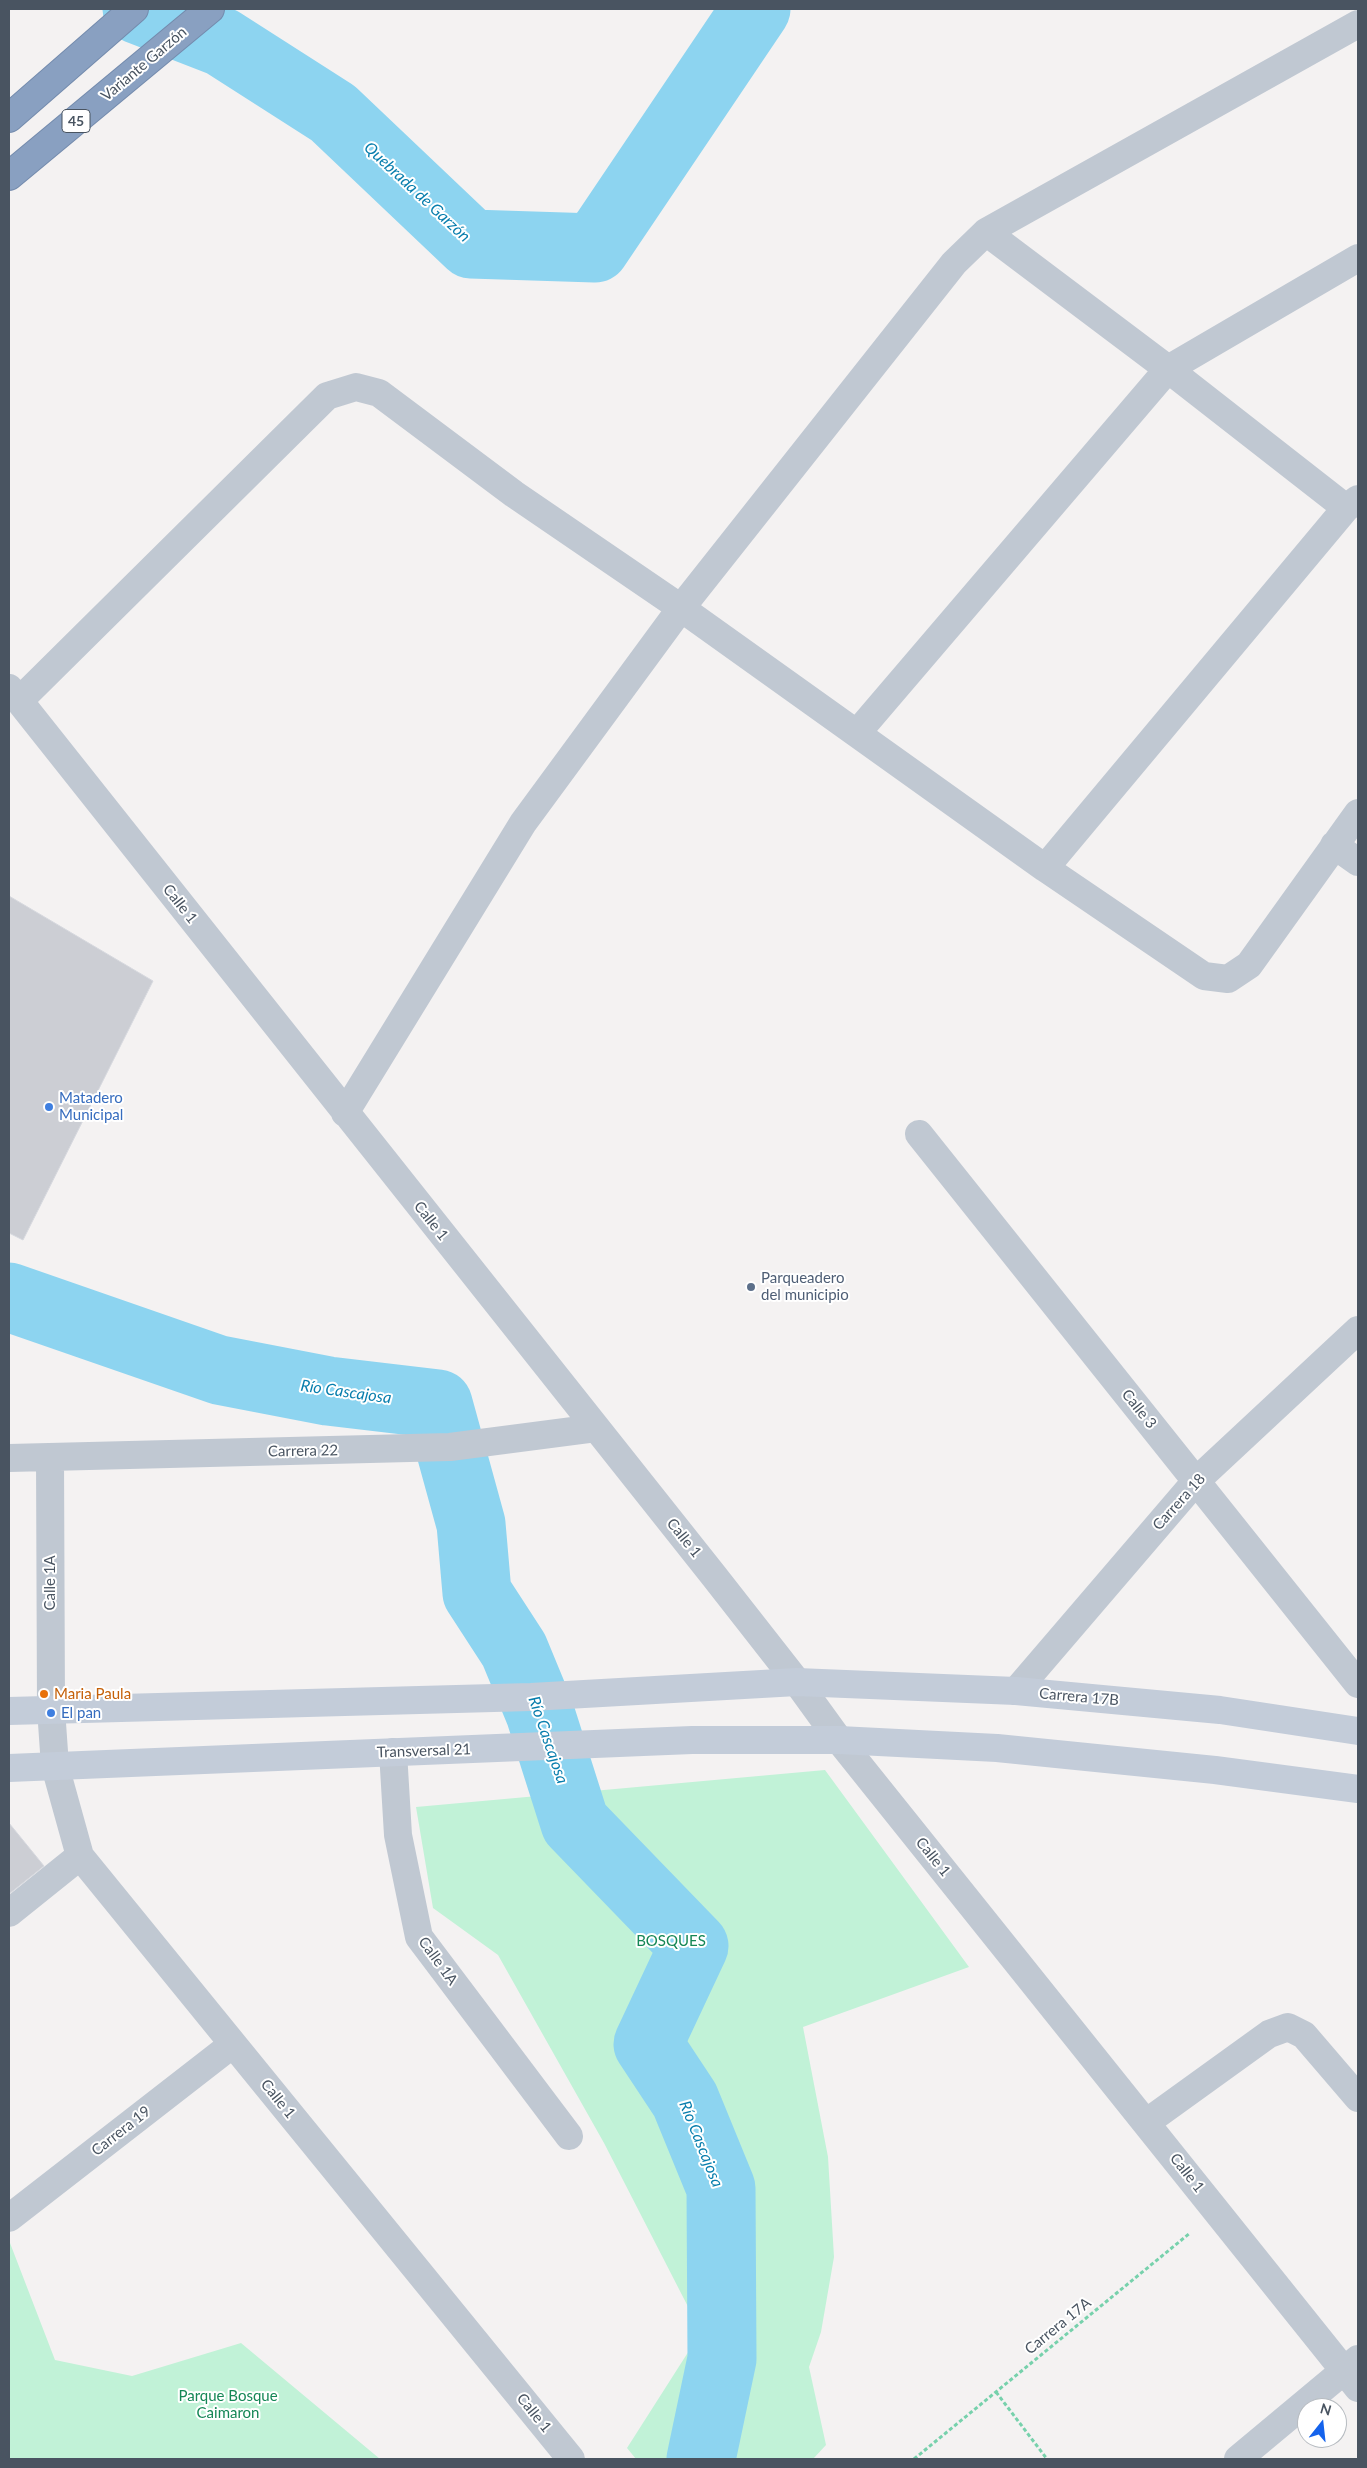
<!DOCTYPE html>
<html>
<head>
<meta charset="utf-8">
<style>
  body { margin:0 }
  #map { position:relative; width:1367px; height:2468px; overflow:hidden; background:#f4f2f2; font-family:Lato,sans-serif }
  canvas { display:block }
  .frame { position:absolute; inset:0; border:10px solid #495461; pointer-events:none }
  .north { position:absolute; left:1297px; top:2398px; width:50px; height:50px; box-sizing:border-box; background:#fff; border:1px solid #b6bbc0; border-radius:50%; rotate:16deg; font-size:14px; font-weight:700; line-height:20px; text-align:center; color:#495461 }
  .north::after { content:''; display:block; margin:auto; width:18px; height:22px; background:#1563ec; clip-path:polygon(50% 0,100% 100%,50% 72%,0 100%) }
</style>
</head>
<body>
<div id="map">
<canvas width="1367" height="2468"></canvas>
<div class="frame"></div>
<div class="north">N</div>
</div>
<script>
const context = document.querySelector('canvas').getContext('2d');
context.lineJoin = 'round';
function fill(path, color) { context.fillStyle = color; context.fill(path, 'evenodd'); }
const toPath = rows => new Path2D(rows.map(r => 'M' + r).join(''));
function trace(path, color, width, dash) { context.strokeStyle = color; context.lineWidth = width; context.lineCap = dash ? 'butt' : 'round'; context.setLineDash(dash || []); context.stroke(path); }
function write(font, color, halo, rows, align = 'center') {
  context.font = font + ' Lato,sans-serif'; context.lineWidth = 4; context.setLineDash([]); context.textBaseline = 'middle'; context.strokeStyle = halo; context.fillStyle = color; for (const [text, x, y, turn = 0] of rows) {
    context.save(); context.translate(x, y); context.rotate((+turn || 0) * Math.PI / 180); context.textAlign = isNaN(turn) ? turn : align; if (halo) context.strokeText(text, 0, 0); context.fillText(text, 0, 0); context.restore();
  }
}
const green = toPath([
  [825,1770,969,1967,803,2027,828,2157,834,2257,821,2332,809,2367,826,2445,813,2459,636,2459,627,2448,701,2332,604,2143,498,1955,433,1908,416,1807],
  [10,2243,55,2360,132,2376,241,2343,380,2459,9,2459]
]);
const river = toPath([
  [137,9,222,42,333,113,471,244,595,248,756,9],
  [9,1297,219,1370,328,1391,438,1404,471,1524,477,1593,514,1650,540,1713,575,1823,694,1946,648,2044,685,2100,721,2188,722,2359,701,2459]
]);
const building = toPath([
  [9,896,153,981,23,1240,9,1233,9,896],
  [9,1823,44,1866,9,1894,9,1823]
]);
const path = toPath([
  [996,2392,1047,2459],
  [914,2459,1190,2233]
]);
const street = toPath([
  [986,232,1168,369,1346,508],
  [9,688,714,1576,797,1682,839,1740,1358,2388],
  [19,701,327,396,356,387,379,393,514,494,681,608,1045,868,1204,976,1228,979,1249,965,1358,813],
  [857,733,1168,369,1358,258],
  [1334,845,1358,862],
  [1045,868,1346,508,1358,499],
  [345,1113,523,823,681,608,954,263,986,232,1358,24],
  [919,1134,1358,1684],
  [50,1457,51,1709,55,1766,80,1856,571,2459],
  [9,1458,450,1447,596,1428],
  [1016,1691,1196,1481,1358,1330],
  [393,1752,398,1835,419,1937,569,2136],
  [9,1913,80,1856],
  [1147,2122,1269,2034,1288,2027,1304,2035,1358,2098],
  [9,2218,233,2044],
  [1238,2459,1358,2359]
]);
const secondary = toPath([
  [9,1711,531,1697,797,1682,1016,1691,1220,1710,1358,1731],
  [9,1768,692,1740,839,1740,997,1748,1215,1770,1358,1789]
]);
const highway = toPath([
  [9,118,134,9],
  [9,176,210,9]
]);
const markers = [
  [49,1107,5,"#3f7fe0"],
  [751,1287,5,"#5c6f8a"],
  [44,1694,5,"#e8710a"],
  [51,1713,5,"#3f7fe0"]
];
const shields = [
  [76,121,28]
];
const shieldNames = [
  ["45",76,121]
];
const streetNames = [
  ["Variante Garzón",144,64,-40],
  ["Calle 1",180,904,52],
  ["Calle 1",431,1221,52],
  ["Calle 3",1139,1409,51],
  ["Carrera 22",303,1451,-1],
  ["Carrera 18",1179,1502,-48],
  ["Calle 1",684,1538,51],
  ["Calle 1A",50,1583,-90],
  ["Carrera 17B",1079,1697,5],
  ["Transversal 21",424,1751,-2],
  ["Calle 1",933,1857,51],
  ["Calle 1A",438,1961,54],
  ["Calle 1",278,2099,51],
  ["Carrera 19",121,2131,-38],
  ["Calle 1",1187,2173,52],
  ["Carrera 17A",1058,2326,-39],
  ["Calle 1",534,2413,51]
];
const shopNames = [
  ["Matadero",59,1098],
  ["Municipal",59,1115],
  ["El pan",61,1713]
];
const serviceNames = [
  ["Parqueadero",761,1278],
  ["del municipio",761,1295]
];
const foodNames = [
  ["Maria Paula",54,1694]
];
const parkNames = [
  ["BOSQUES",671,1941],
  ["Parque Bosque",228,2396],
  ["Caimaron",228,2413]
];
const waterNames = [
  ["Quebrada de Garzón",417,192,43],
  ["Río Cascajosa",346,1392,8],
  ["Río Cascajosa",548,1740,71],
  ["Río Cascajosa",701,2144,68]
];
fill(green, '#c1f2d7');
trace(river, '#8dd4f0', 69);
fill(building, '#ccced4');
trace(building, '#d6d8de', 1);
trace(highway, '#748bad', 30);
trace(path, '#77d1ac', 3, [4, 2.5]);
trace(street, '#c0c8d2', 28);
trace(secondary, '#c3ccd9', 28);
trace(highway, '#89a0c1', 28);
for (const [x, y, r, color] of markers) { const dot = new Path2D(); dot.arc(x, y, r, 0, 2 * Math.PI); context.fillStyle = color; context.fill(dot); trace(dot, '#fff', 2); }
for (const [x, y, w] of shields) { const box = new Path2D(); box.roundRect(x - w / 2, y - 11.5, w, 23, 4); context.fillStyle = '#fff'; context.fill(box); trace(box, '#495461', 1); }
write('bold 14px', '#495461', null, shieldNames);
write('15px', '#495461', '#fff', streetNames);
write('15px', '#366cbe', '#fff', shopNames, 'left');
write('15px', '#4e5e75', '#fff', serviceNames, 'left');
write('15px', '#c56008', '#fff', foodNames, 'left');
write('15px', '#158756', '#fff', parkNames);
write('italic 16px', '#087ead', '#fff', waterNames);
</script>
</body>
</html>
